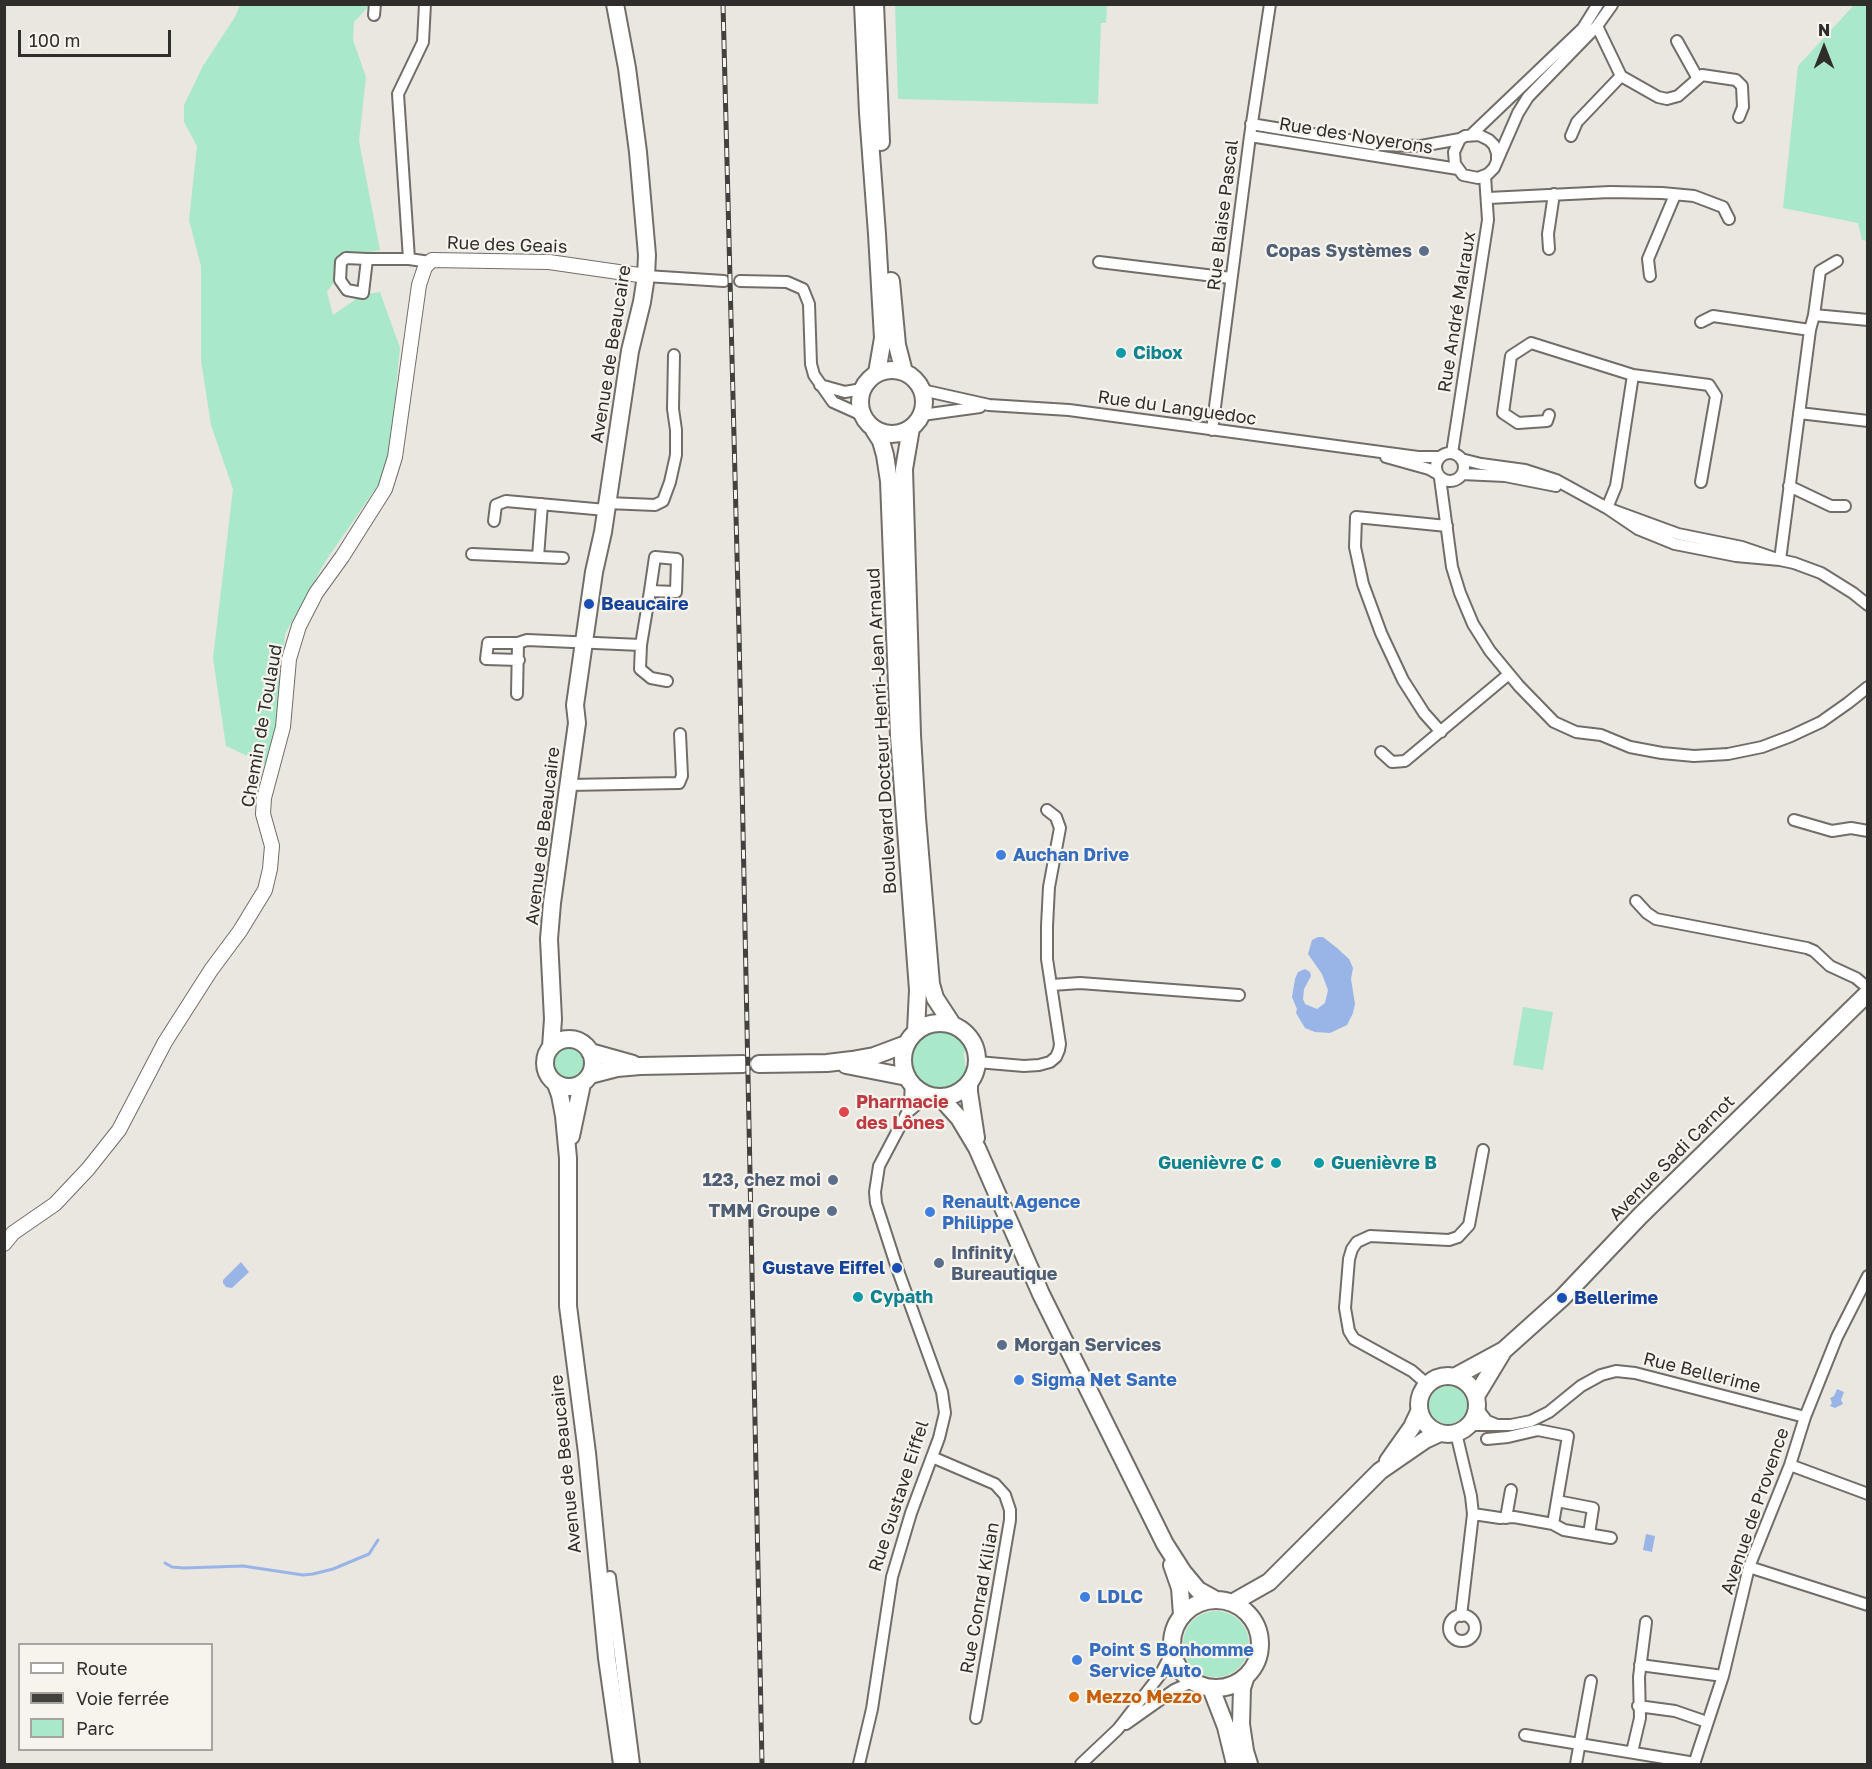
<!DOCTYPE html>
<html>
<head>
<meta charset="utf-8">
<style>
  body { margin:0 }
  #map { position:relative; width:1872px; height:1769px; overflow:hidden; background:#eae6e0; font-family:"Golos Text",sans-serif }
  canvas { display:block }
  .frame { position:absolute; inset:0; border:6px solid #302e2c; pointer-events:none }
  .legend { position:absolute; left:18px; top:1643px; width:195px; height:108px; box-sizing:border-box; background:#f7f3ed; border:2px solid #a7a4a0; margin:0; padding:8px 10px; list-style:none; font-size:18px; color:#302e2c }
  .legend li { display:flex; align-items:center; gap:12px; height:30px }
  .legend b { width:30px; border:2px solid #a7a4a0 }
  .north { position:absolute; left:1794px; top:18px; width:60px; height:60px; -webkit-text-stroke:4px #f7f3ed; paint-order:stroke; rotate:0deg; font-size:16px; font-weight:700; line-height:24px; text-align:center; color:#302e2c }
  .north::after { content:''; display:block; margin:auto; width:21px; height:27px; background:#302e2c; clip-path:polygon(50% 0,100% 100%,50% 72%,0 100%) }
  .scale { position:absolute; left:18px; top:30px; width:153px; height:27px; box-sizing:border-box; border:3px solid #302e2c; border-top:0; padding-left:8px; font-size:18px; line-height:21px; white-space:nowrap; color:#302e2c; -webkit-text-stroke:4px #f7f3ed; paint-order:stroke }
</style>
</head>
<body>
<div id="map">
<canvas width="1872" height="1769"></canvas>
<div class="frame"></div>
<ul class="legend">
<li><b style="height:8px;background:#fff"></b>Route</li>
<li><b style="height:8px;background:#43413e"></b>Voie ferrée</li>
<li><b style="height:16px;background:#a9e9ca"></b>Parc</li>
</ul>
<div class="north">N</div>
<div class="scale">100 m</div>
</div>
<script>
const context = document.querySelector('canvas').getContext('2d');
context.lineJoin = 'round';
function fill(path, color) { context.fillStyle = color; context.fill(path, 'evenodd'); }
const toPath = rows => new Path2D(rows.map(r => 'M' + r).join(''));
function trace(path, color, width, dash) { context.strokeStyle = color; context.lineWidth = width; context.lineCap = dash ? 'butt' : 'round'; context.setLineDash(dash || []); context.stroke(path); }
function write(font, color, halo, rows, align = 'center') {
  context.font = font + ' "Golos Text",sans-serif'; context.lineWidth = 4.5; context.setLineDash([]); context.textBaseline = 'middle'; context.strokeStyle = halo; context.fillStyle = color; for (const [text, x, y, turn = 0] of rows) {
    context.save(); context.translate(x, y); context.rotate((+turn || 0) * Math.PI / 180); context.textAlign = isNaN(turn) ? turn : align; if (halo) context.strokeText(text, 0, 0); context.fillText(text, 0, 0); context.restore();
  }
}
const green = toPath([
  [240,5,370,5,354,22,353,40,366,77,359,141,380,250,338,258,334,282,327,292,333,315,362,295,380,292,400,348,390,450,380,482,325,562,285,634,279,718,267,765,226,746,213,658,233,489,211,425,201,360,201,266,189,220,197,146,184,122,184,105,203,66,235,17],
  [895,5,1107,5,1106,23,1101,23,1098,104,898,99],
  [1854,5,1867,5,1867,241,1862,240,1858,223,1783,208,1798,66],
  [1523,1007,1553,1012,1543,1070,1513,1065],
  [939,1030,952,1033,958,1036,967,1050,964,1052,965,1066,968,1068,963,1077,953,1085,941,1088,928,1086,918,1078,912,1067,911,1060,917,1042,927,1034],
  '553 1063a16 16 0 1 1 32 0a16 16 0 1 1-32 0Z',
  '1429 1405a19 19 0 1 1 38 0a19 19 0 1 1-38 0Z',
  '1183 1644a33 33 0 1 1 66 0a33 33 0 1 1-66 0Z'
]);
const water = toPath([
  [1318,937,1323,937,1337,948,1349,959,1353,968,1351,979,1355,1004,1353,1013,1347,1025,1330,1033,1315,1032,1305,1028,1296,1013,1297,1009,1292,997,1295,979,1298,972,1305,969,1310,972,1311,976,1304,989,1303,999,1305,1004,1317,1009,1325,1003,1328,990,1322,974,1308,954,1312,940],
  [241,1262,249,1272,232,1288,226,1287,223,1283,223,1280],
  [1837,1389,1844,1392,1841,1400,1843,1404,1835,1408,1830,1406,1832,1403,1830,1398,1834,1396],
  [1646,1534,1655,1536,1652,1552,1643,1550]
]);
const stream = toPath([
  [165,1563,172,1567,184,1568,243,1566,303,1575,313,1574,333,1569,369,1554,378,1540]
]);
const minor = toPath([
  [374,15,375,4],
  [1597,26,1621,76,1658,97,1667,99,1678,96,1702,75,1736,80,1742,86,1743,107,1739,117],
  [1677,41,1697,77],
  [1251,124,1379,145,1421,146,1460,139],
  [1472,134,1583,28,1598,4],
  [1250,136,1458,169],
  [1571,136,1577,122,1621,76],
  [1497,161,1497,153,1494,145,1489,140,1479,135,1465,136,1460,139,1454,152,1455,164,1463,175,1478,178,1488,174,1494,168,1518,113,1528,97,1597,26,1612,5],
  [1488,198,1610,192,1662,193,1694,196,1723,207,1729,219],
  [1549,249,1548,234,1554,194],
  [367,259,346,258,341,262,340,280,347,290,363,293,367,259,409,259,430,262],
  [409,259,398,94,423,42,425,4],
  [1099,262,1231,278],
  [646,276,724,281],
  [1650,276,1648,259,1675,195],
  [740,281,787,282,803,289,809,304,811,364,814,375,833,402,862,415],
  [1814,315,1820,271,1837,261],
  [1868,320,1814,315,1810,330,1780,560,1794,563,1821,573,1853,593,1868,605],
  [1701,322,1713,316,1810,330],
  [1633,375,1709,385,1716,396,1701,482],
  [820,385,845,392,862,389],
  [922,390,989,405,1069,410,1418,457,1439,457],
  [1799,413,1868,421],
  [922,415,980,407],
  [1549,415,1547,421,1518,423,1503,413,1511,356,1531,343,1633,375,1616,486,1607,508],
  [1212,430,1250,136,1270,4],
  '1436 467a14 14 0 1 1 28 0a14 14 0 1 1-28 0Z',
  [1452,453,1488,220,1485,176],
  [1386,457,1429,469,1436,473],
  [1461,459,1481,464,1525,470,1556,480,1607,508,1638,529,1675,544,1736,556,1780,560,1742,547,1678,534,1607,508],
  [1462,474,1505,476,1556,486],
  [1440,478,1452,567,1460,593,1473,624,1490,651,1519,686,1554,722,1576,732,1601,735,1630,747,1662,753,1694,756,1728,754,1762,747,1791,736,1821,722,1848,703,1868,687],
  [1789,486,1831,506,1845,506],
  [607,503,655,505,663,501,670,482,676,455,676,430,673,409,674,355],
  [494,521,496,505,506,501,606,510],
  [472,554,563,558],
  [538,557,542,504],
  [641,645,640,669,651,678,667,681],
  [519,660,486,659,488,643,518,643,527,640,641,645,650,591,676,592,677,559,655,557,650,591],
  [517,694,518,643],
  [1441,732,1424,713,1403,680,1381,633,1363,584,1355,547,1356,517,1447,526],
  [1381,752,1392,762,1405,761,1509,674],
  [568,785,679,783,682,776,680,734],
  [1794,820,1832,831,1851,828,1868,831],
  [1636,901,1647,913,1656,919,1807,948,1814,951,1830,966,1856,978,1868,988],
  [1052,985,1080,983,1239,995],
  [977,1062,1024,1066,1039,1065,1050,1062,1056,1057,1059,1050,1060,1044,1047,959,1047,926,1049,887,1060,828,1056,817,1047,810],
  [908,1112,928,1095],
  [1427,1384,1412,1371,1354,1339,1349,1331,1345,1308,1349,1259,1352,1249,1357,1242,1370,1236,1449,1240,1458,1237,1469,1225,1483,1150],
  [1477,1408,1487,1421,1497,1425],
  [1469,1425,1511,1425,1531,1421,1549,1412,1581,1386,1601,1375,1616,1371,1635,1373,1805,1417],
  [1456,1433,1471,1496,1473,1514,1461,1616],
  [932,1457,995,1484,1005,1495,1010,1510,1010,1520,976,1718],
  [1790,1465,1868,1494],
  [1557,1501,1593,1508,1589,1534],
  [1473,1514,1500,1518,1514,1517,1553,1524,1568,1436,1538,1430,1508,1437,1487,1439],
  [1506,1518,1511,1490],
  [1553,1524,1564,1530,1611,1538],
  [1749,1567,1868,1605],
  [610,1577,634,1764],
  '1449 1628a13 13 0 1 1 26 0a13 13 0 1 1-26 0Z',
  [1640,1665,1723,1676],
  [1638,1706,1675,1711,1707,1722],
  [1126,1724,1174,1690,1192,1682],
  [1525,1735,1695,1763],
  [1632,1752,1640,1718,1639,1677,1646,1622],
  [859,1764,872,1709,892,1577,911,1513,939,1438,945,1413,942,1392,897,1268,876,1203,875,1192,879,1166,907,1113,910,1101,911,1083],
  [1081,1764,1118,1729,1160,1675,1172,1652],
  [1576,1764,1591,1681],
  [1694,1764,1723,1676,1749,1567,1790,1465,1805,1417,1837,1337,1868,1276]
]);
const tertiary = toPath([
  [4,1244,13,1233,55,1204,88,1169,119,1130,165,1042,211,970,240,931,265,890,270,869,272,846,263,814,264,798,283,727,289,659,299,626,316,593,342,557,385,489,395,457,419,285,425,267,432,260,549,262,646,276]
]);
const primary = toPath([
  [863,4,868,113,877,234,883,338,877,373],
  [875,4,881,142],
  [891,281,897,345,904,372],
  '860 402a32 32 0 1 1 64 0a32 32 0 1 1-64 0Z',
  [911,428,904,469,912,735,917,818,931,984,935,998,952,1024],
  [874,430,881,441,885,455,889,481,899,736,918,990,916,1031],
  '903 1060a37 37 0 1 1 74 0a37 37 0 1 1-74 0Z',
  '545 1063a24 24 0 1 1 48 0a24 24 0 1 1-48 0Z',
  [551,1047,553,1019,549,939,552,903,577,723,575,705,594,572,603,532,630,351,642,302,646,276,647,255,638,152,627,68,615,4],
  [590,1052,633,1064],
  [759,1064,827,1063,852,1060,874,1056,906,1044],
  [846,1065,907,1077],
  [590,1075,617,1068,640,1066,743,1064],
  [969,1083,969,1092,976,1138],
  [556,1084,560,1095,564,1116,568,1158,568,1306,587,1453,607,1658,622,1764],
  [940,1097,959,1118,977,1148,1041,1294,1165,1544,1183,1572,1198,1590,1216,1600],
  [571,1136,582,1084],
  '1419 1405a29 29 0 1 1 58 0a29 29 0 1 1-58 0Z',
  [1456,1376,1504,1350,1562,1298,1640,1216,1868,993],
  [1476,1396,1502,1353],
  [1388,1461,1412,1427,1419,1412],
  [1172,1565,1180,1588,1182,1615],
  '1172 1644a44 44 0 1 1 88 0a44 44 0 1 1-88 0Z',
  [1232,1603,1269,1582,1380,1471,1425,1440,1440,1433],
  [1246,1676,1242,1688,1241,1724,1245,1751,1249,1764],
  [1211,1688,1226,1727,1235,1764]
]);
const rail = toPath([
  [723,4,739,633,762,1764]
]);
const markers = [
  [1424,251,6,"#5c6f8a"],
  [1121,353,6,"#0f9aa8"],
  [589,604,6,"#1a4fb4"],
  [1001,855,6,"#3f7fe0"],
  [844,1112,6,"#e0444e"],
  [1276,1163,6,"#0f9aa8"],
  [1319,1163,6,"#0f9aa8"],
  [833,1180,6,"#5c6f8a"],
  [832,1211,6,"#5c6f8a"],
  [930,1212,6,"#3f7fe0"],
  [939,1263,6,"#5c6f8a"],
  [897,1268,6,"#1a4fb4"],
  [858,1297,6,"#0f9aa8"],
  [1562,1298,6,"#1a4fb4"],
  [1002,1345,6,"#5c6f8a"],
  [1019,1380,6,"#3f7fe0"],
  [1085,1597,6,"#3f7fe0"],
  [1077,1660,6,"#3f7fe0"],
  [1074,1697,6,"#e8710a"]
];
const streetNames = [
  ["Rue des Noyerons",1356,136,9],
  ["Rue Blaise Pascal",1223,215,-83],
  ["Rue des Geais",507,245,2],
  ["Rue André Malraux",1457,312,-81],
  ["Avenue de Beaucaire",611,354,-81],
  ["Rue du Languedoc",1177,408,8],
  ["Chemin de Toulaud",262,726,-80],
  ["Boulevard Docteur Henri-Jean Arnaud",882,731,-93],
  ["Avenue de Beaucaire",543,836,-83],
  ["Avenue Sadi Carnot",1672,1158,-45],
  ["Rue Bellerime",1702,1373,14],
  ["Avenue de Beaucaire",566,1464,-96],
  ["Rue Gustave Eiffel",899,1496,-72],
  ["Avenue de Provence",1755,1511,-71],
  ["Rue Conrad Kilian",980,1598,-80]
];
const serviceNames = [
  ["Copas Systèmes",1412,251],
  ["123, chez moi",821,1180],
  ["TMM Groupe",820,1211],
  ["Infinity",951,1253,"left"],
  ["Bureautique",951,1274,"left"],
  ["Morgan Services",1014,1345,"left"]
];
const cultureNames = [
  ["Cibox",1133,353],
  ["Guenièvre C",1264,1163,"right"],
  ["Guenièvre B",1331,1163],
  ["Cypath",870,1297]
];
const transitNames = [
  ["Beaucaire",601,604],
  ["Gustave Eiffel",885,1268,"right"],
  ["Bellerime",1574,1298]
];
const shopNames = [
  ["Auchan Drive",1013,855],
  ["Renault Agence",942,1202],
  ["Philippe",942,1223],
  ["Sigma Net Sante",1031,1380],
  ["LDLC",1097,1597],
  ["Point S Bonhomme",1089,1650],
  ["Service Auto",1089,1671]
];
const healthNames = [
  ["Pharmacie",856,1102],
  ["des Lônes",856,1123]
];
const foodNames = [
  ["Mezzo Mezzo",1086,1697]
];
fill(green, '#a9e9ca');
fill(water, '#99b5e7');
trace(stream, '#99b5e7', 3);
trace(minor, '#716e69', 14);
trace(tertiary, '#716e69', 16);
trace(primary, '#716e69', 20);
trace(minor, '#fff', 10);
trace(tertiary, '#fff', 14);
trace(primary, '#fff', 16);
trace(rail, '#43413e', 5);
trace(rail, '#f7f3ed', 3, [9]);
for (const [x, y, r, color] of markers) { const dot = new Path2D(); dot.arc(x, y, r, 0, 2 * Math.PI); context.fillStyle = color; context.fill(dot); trace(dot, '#f7f3ed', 2); }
write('18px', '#302e2c', '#f7f3ed', streetNames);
write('bold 18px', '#4e5e75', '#f7f3ed', serviceNames, 'right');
write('bold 18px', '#0d838f', '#f7f3ed', cultureNames, 'left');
write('bold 18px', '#164399', '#f7f3ed', transitNames, 'left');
write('bold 18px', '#366cbe', '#f7f3ed', shopNames, 'left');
write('bold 18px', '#be3a42', '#f7f3ed', healthNames, 'left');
write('bold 18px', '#c56008', '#f7f3ed', foodNames, 'left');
</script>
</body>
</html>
